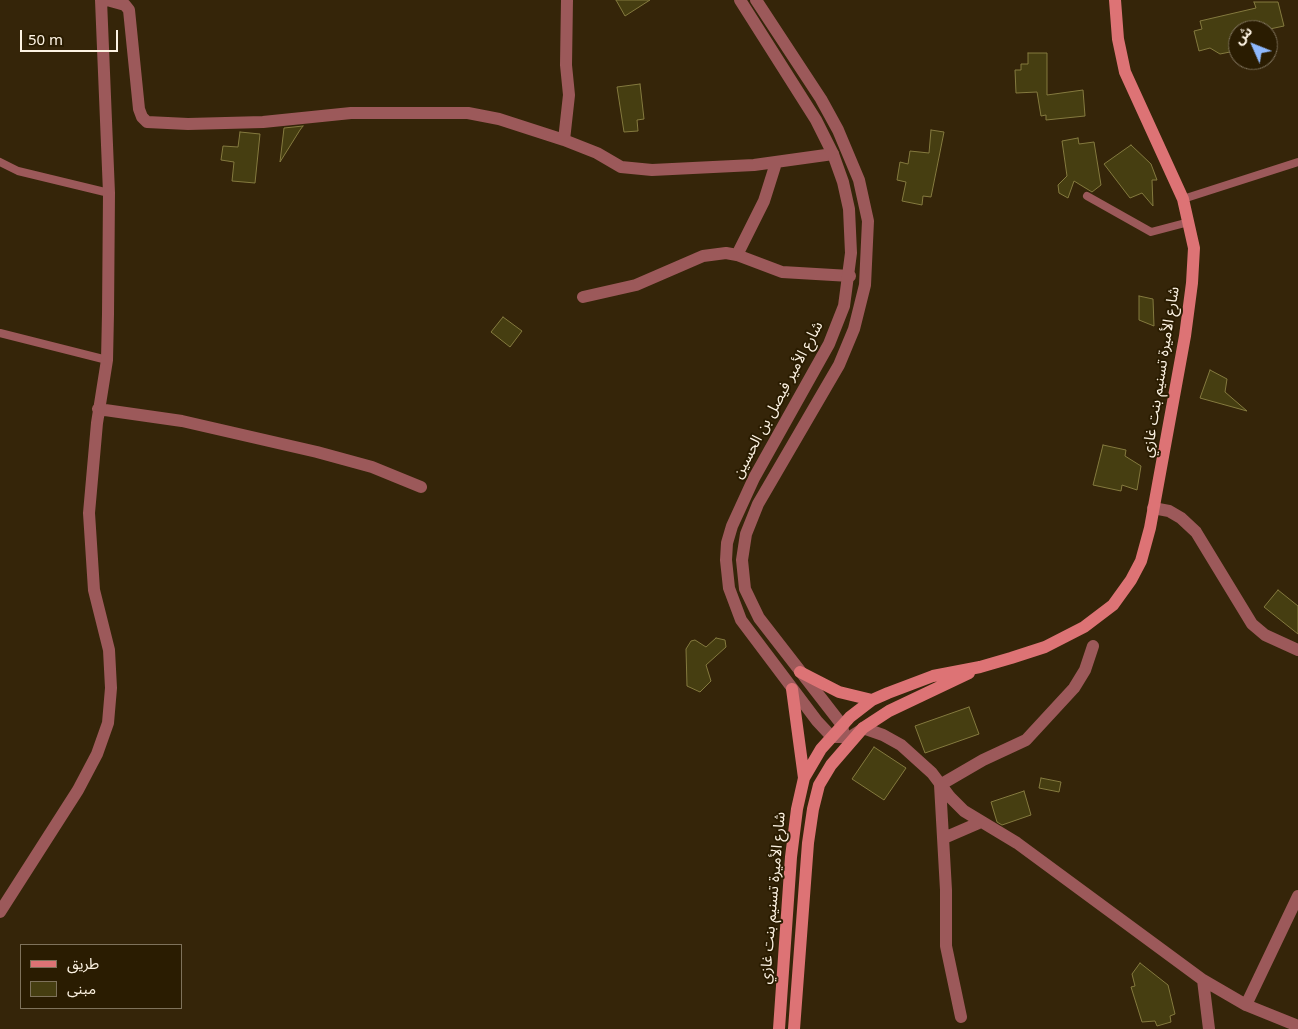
<!DOCTYPE html>
<html>
<head>
<meta charset="utf-8">
<style>
  body { margin:0 }
  #map { position:relative; width:1298px; height:1029px; overflow:hidden; background:#352509; font-family:"Noto Sans","Noto Sans Arabic",sans-serif }
  canvas { display:block }
  .legend { position:absolute; left:20px; top:944px; width:162px; height:65px; box-sizing:border-box; background:#2a1c01; border:1px solid #7e725b; margin:0; padding:6px 9px; list-style:none; font-size:15px; color:#fdf3e3 }
  .legend li { display:flex; align-items:center; gap:10px; height:25px }
  .legend b { width:25px; border:1px solid #7e725b }
  .north { position:absolute; left:1228px; top:20px; width:50px; height:50px; box-sizing:border-box; background:#2a1c01; border:1px solid #7e725b; border-radius:50%; rotate:314deg; font-size:14px; font-weight:700; line-height:20px; text-align:center; color:#fdf3e3 }
  .north::after { content:''; display:block; margin:auto; width:18px; height:22px; background:#8eb8fd; clip-path:polygon(50% 0,100% 100%,50% 72%,0 100%) }
  .scale { position:absolute; left:20px; top:30px; width:98px; height:22px; box-sizing:border-box; border:2px solid #fdf3e3; border-top:0; padding-left:6px; font-size:15px; line-height:18px; white-space:nowrap; color:#fdf3e3; -webkit-text-stroke:4px #2a1c01; paint-order:stroke }
</style>
</head>
<body>
<div id="map">
<canvas width="1298" height="1029"></canvas>
<ul class="legend">
<li><b style="height:6px;background:#dd7375"></b>طريق</li>
<li><b style="height:14px;background:#463e11"></b>مبنى</li>
</ul>
<div class="north">ش</div>
<div class="scale">50 m</div>
</div>
<script>
const context = document.querySelector('canvas').getContext('2d');
context.lineJoin = 'round';
function fill(path, color) { context.fillStyle = color; context.fill(path, 'evenodd'); }
const toPath = rows => new Path2D(rows.map(r => 'M' + r).join(''));
function trace(path, color, width, dash) { context.strokeStyle = color; context.lineWidth = width; context.lineCap = dash ? 'butt' : 'round'; context.setLineDash(dash || []); context.stroke(path); }
function write(font, color, halo, rows, align = 'center') {
  context.font = font + ' "Noto Sans","Noto Sans Arabic",sans-serif'; context.lineWidth = 4; context.setLineDash([]); context.textBaseline = 'middle'; context.strokeStyle = halo; context.fillStyle = color; for (const [text, x, y, turn = 0] of rows) {
    context.save(); context.translate(x, y); context.rotate((+turn || 0) * Math.PI / 180); context.textAlign = isNaN(turn) ? turn : align; if (halo) context.strokeText(text, 0, 0); context.fillText(text, 0, 0); context.restore();
  }
}
const building = toPath([
  [616,0,650,0,625,16,616,0],
  [1254,2,1278,2,1284,26,1265,30,1238,30,1238,45,1229,48,1230,52,1220,54,1210,48,1199,51,1194,31,1202,29,1200,21,1256,8,1254,2],
  [1028,53,1047,53,1047,95,1083,90,1085,116,1046,120,1046,115,1041,116,1037,92,1016,93,1015,70,1021,70,1021,64,1028,64,1028,53],
  [640,84,644,119,637,120,638,131,624,132,617,87,640,84],
  [303,126,300,130,280,162,284,128,303,126],
  [931,130,944,132,931,197,923,196,922,205,902,201,906,182,897,180,900,162,908,164,910,151,929,153,931,130],
  [240,132,260,134,255,183,232,181,234,162,221,160,223,146,238,147,240,132],
  [1078,138,1079,144,1094,142,1101,185,1092,192,1074,181,1068,198,1059,193,1058,185,1067,176,1062,141,1078,138],
  [1131,145,1151,164,1157,180,1152,180,1153,206,1142,193,1130,198,1104,164,1131,145],
  [1139,296,1153,299,1154,326,1139,320,1139,296],
  [503,317,522,331,510,347,491,332,503,317],
  [1210,370,1227,379,1225,392,1247,411,1200,398,1210,370],
  [1103,445,1126,450,1125,456,1141,466,1137,490,1122,485,1121,491,1093,485,1103,445],
  [1278,590,1298,606,1298,634,1264,607,1278,590],
  [716,638,725,640,726,647,706,665,711,681,700,692,687,686,686,649,691,641,695,640,706,647,716,638],
  [969,707,979,734,925,753,915,726,969,707],
  [874,747,906,768,884,800,852,779,874,747],
  [1041,778,1061,782,1059,792,1039,788,1041,778],
  [1024,791,1031,815,1002,825,997,822,991,802,1024,791],
  [1140,963,1168,985,1175,1014,1170,1016,1171,1022,1157,1026,1155,1021,1142,1022,1131,987,1135,986,1132,974,1140,963]
]);
const service = toPath([
  [0,162,18,171,109,193],
  [1087,196,1151,232,1189,222],
  [1183,199,1298,162],
  [0,333,107,360]
]);
const minor = toPath([
  [107,0,125,5,129,10,139,109,142,117,147,122,188,124,263,122,351,113,468,113,499,119,564,140,597,153,621,167,652,170,754,165,833,154],
  [564,140,569,95,566,65,567,0],
  [776,163,764,201,737,255,782,272,850,276],
  [583,297,636,285,703,256,726,253,737,255],
  [98,409,182,421,317,452,372,467,421,487],
  [1153,508,1169,511,1181,518,1196,532,1252,624,1265,635,1298,650],
  [863,728,883,735,901,745,932,773,950,797,964,811,1017,843,1203,980,1246,1005,1298,1026],
  [944,838,981,822],
  [0,912,78,790,97,754,108,723,111,688,109,650,94,590,89,513,97,423,107,360,108,314,109,193,101,0],
  [1203,980,1209,1029],
  [1246,1005,1298,896],
  [961,1017,946,946,946,890,940,785,983,760,1026,740,1074,688,1085,670,1093,646]
]);
const tertiary = toPath([
  [740,0,816,120,833,154,843,182,849,209,851,253,844,306,829,344,754,478,732,526,727,543,726,560,729,588,741,620,817,721,831,736,836,737,850,737,861,730],
  [756,0,821,99,838,130,859,180,868,221,865,285,854,329,839,365,758,504,746,534,742,560,745,589,759,618,842,725,844,736]
]);
const secondary = toPath([
  [800,672,839,692,872,700],
  [792,689,804,778],
  [779,1029,791,857,797,809,804,778,821,749,850,717,872,700,888,693,933,676,980,667,1011,658,1045,647,1084,627,1113,605,1131,580,1141,561,1150,528,1185,336,1192,283,1194,248,1183,199,1125,72,1118,39,1115,0],
  [794,1029,808,843,813,809,819,785,831,765,863,728,889,711,969,673]
]);
const streetNames = [
  ["شارع الأميرة تسنيم بنت غازي",1161,372,-81],
  ["شارع الأمير فيصل بن الحسين",778,400,-62],
  ["شارع الأميرة تسنيم بنت غازي",773,898,-85]
];
fill(building, '#463e11');
trace(building, '#847a3f', 1);
trace(service, '#9c595a', 8);
trace(minor, '#9c595a', 12);
trace(tertiary, '#9c595a', 12);
trace(secondary, '#dd7375', 12);
write('15px', '#fdf3e3', '#2a1c01', streetNames);
</script>
</body>
</html>
